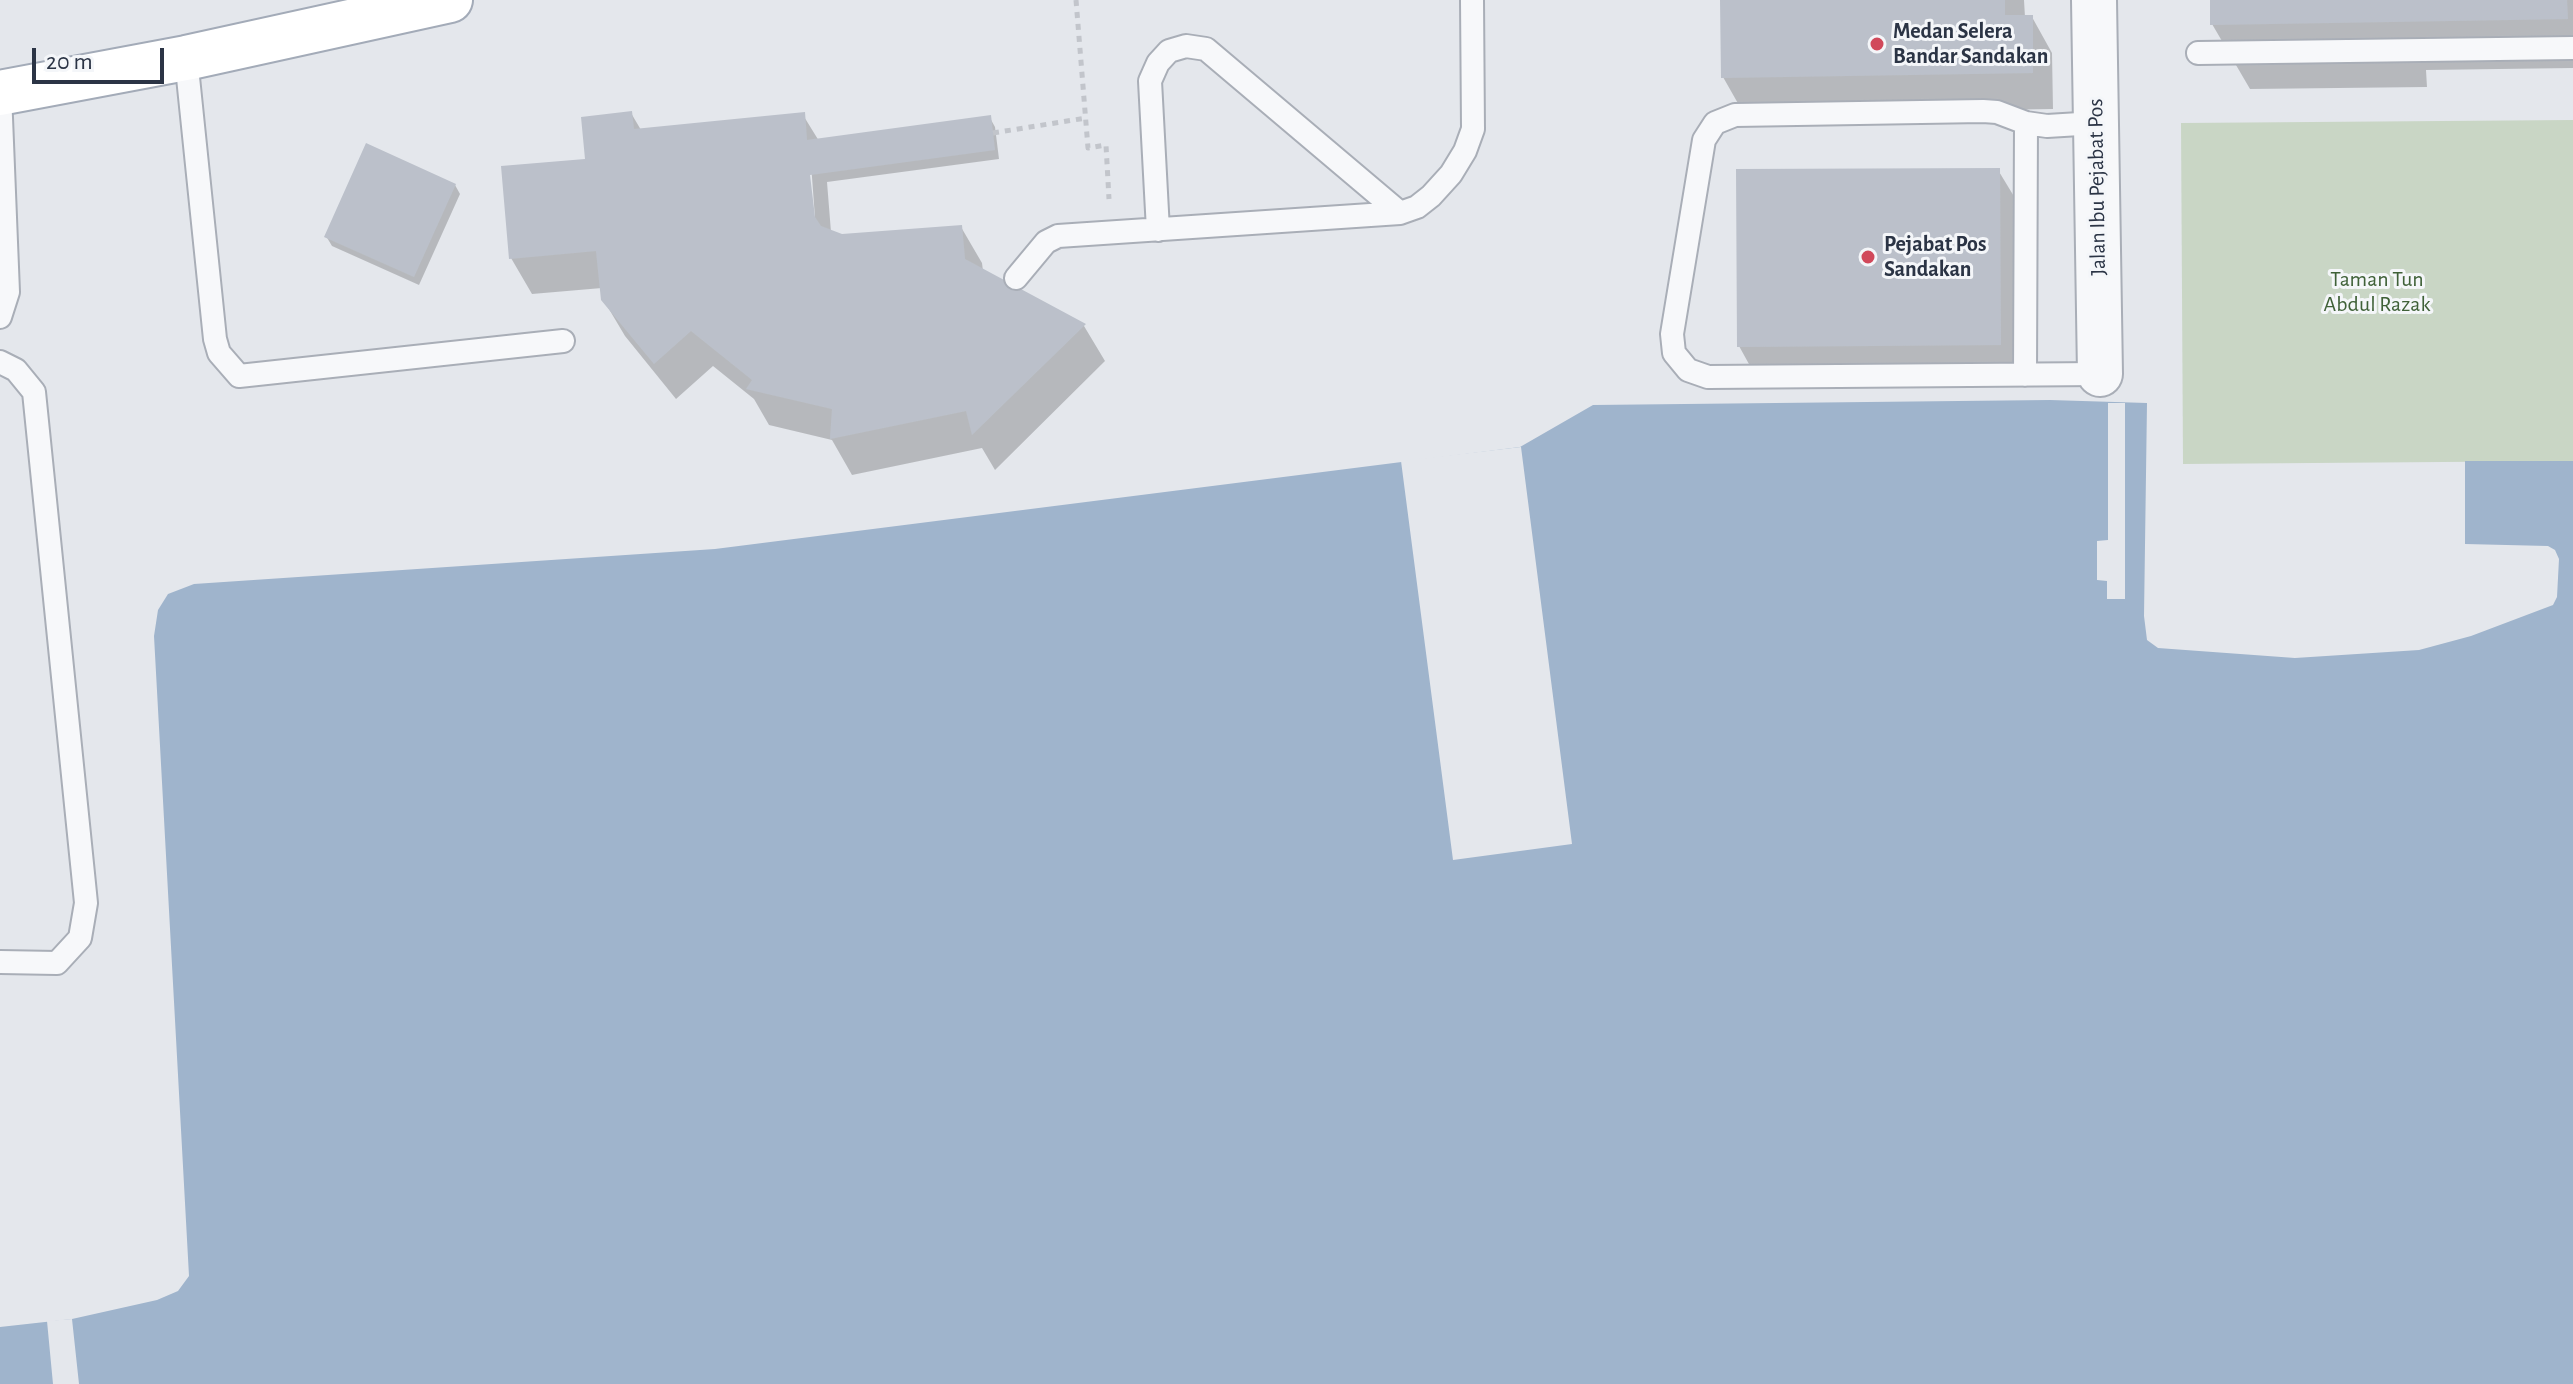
<!DOCTYPE html>
<html>
<head>
<meta charset="utf-8">
<style>
  body { margin:0 }
  #map { position:relative; width:2573px; height:1384px; overflow:hidden; background:#e4e7ec; font-family:"Alegreya Sans",sans-serif }
  canvas { display:block }
  .scale { position:absolute; left:32px; top:48px; width:132px; height:36px; box-sizing:border-box; border:4px solid #2b3445; border-top:0; padding-left:10px; font-size:24px; line-height:28px; white-space:nowrap; color:#2b3445; -webkit-text-stroke:6px #f4f6f9; paint-order:stroke }
</style>
</head>
<body>
<div id="map">
<canvas width="2573" height="1384"></canvas>
<div class="scale">20 m</div>
</div>
<script>
const context = document.querySelector('canvas').getContext('2d');
context.lineJoin = 'round';
function fill(path, color) { context.fillStyle = color; context.fill(path, 'evenodd'); }
const toPath = rows => new Path2D(rows.map(r => 'M' + r).join(''));
function trace(path, color, width, dash) { context.strokeStyle = color; context.lineWidth = width; context.lineCap = dash ? 'butt' : 'round'; context.setLineDash(dash || []); context.stroke(path); }
function write(font, color, halo, rows, align = 'center') {
  context.font = font + ' "Alegreya Sans",sans-serif'; context.lineWidth = 6; context.setLineDash([]); context.textBaseline = 'middle'; context.strokeStyle = halo; context.fillStyle = color; for (const [text, x, y, turn = 0] of rows) {
    context.save(); context.translate(x, y); context.rotate((+turn || 0) * Math.PI / 180); context.textAlign = isNaN(turn) ? turn : align; if (halo) context.strokeText(text, 0, 0); context.fillText(text, 0, 0); context.restore();
  }
}
const green = toPath([
  [2573,120,2573,461,2183,464,2181,123]
]);
const water = toPath([
  [2050,400,2147,403,2144,616,2147,640,2158,648,2295,658,2419,650,2471,636,2553,605,2557,597,2559,559,2555,550,2548,546,2465,544,2465,461,2573,461,2573,1384,0,1384,0,1327,72,1319,157,1300,178,1291,189,1276,154,636,158,610,168,594,194,584,715,549,1520,447,1593,405]
]);
const pier = toPath([
  [2108,403,2125,403,2125,599,2107,599,2107,581,2097,580,2097,541,2108,540],
  [1521,447,1572,844,1453,860,1401,461],
  [72,1319,79,1384,53,1384,47,1321]
]);
const shadow = toPath([
  [1722,0,2024,0,2025,17,2032,17,2052,53,2053,109,1744,114,1723,77],
  [2212,0,2573,0,2573,68,2426,70,2427,87,2250,89,2212,24],
  [631,113,641,130,803,115,819,141,990,118,995,127,999,159,827,182,831,232,842,236,961,227,982,263,983,271,1084,326,1105,361,995,470,982,448,852,475,832,440,769,425,754,399,713,366,676,399,625,336,603,299,602,288,532,294,511,258,587,161],
  [806,150,810,150,815,218,812,218],
  [1998,170,2015,198,2016,372,1755,375,1739,346],
  [455,185,460,194,419,285,332,246,326,236]
]);
const building = toPath([
  [1720,0,2005,0,2005,15,2033,15,2033,73,1721,78],
  [2210,0,2567,0,2568,19,2210,25],
  [632,111,634,129,805,112,807,140,991,115,995,150,810,175,815,217,821,226,842,234,962,225,965,259,1086,324,972,435,966,411,830,439,832,409,746,389,752,380,691,331,654,364,601,300,596,251,509,259,501,166,585,159,581,117],
  [366,143,456,184,414,277,324,237],
  [2000,168,2001,345,1737,347,1736,169]
]);
const path = toPath([
  [1076,0,1088,148,1106,145,1109,199],
  [993,133,1086,118]
]);
const lane = toPath([
  [2198,53,2573,48],
  [186,58,215,339,219,353,239,376,563,341],
  [2096,123,2047,126,2026,123,1997,112,1983,111,1735,115,1715,123,1704,140,1672,334,1674,353,1688,370,1708,377,2100,374],
  [1158,230,1150,81,1158,63,1169,51,1186,46,1206,49,1400,213],
  [1016,278,1046,242,1058,236,1400,213,1417,207,1431,196,1451,174,1465,151,1473,129,1472,0],
  [0,317,8,292,0,93],
  [0,362,16,370,34,392,86,903,80,938,57,963,0,962],
  [2025,375,2026,123]
]);
const street = toPath([
  [2094,0,2100,374]
]);
const primary = toPath([
  [0,93,186,58,450,0]
]);
const markers = [
  [1877,44,8,"#d1495b"],
  [1868,257,8,"#d1495b"]
];
const poiNames = [
  ["Medan Selera",1893,31],
  ["Bandar Sandakan",1893,56],
  ["Pejabat Pos",1884,244],
  ["Sandakan",1884,269]
];
const streetNames = [
  ["Jalan Ibu Pejabat Pos",2097,187,-91]
];
const parkNames = [
  ["Taman Tun",2377,279],
  ["Abdul Razak",2377,304]
];
fill(green, '#c9d6c5');
fill(water, '#9fb4cc');
fill(pier, '#e4e7ec');
fill(shadow, '#0003');
fill(building, '#bbc0ca');
trace(lane, '#a9aeb7', 26);
trace(street, '#a9aeb7', 48);
trace(primary, '#a3abb8', 48);
trace(path, '#c2c5cb', 5, [6, 6]);
trace(lane, '#f7f8fa', 22);
trace(street, '#f7f8fa', 44);
trace(primary, '#fff', 44);
for (const [x, y, r, color] of markers) { const dot = new Path2D(); dot.arc(x, y, r, 0, 2 * Math.PI); context.fillStyle = color; context.fill(dot); trace(dot, '#f4f6f9', 3); }
write('bold 22px', '#2b3445', '#f4f6f9', poiNames, 'left');
write('22px', '#2b3445', '#f4f6f9', streetNames);
write('22px', '#3f6138', '#f4f6f9', parkNames);
</script>
</body>
</html>
